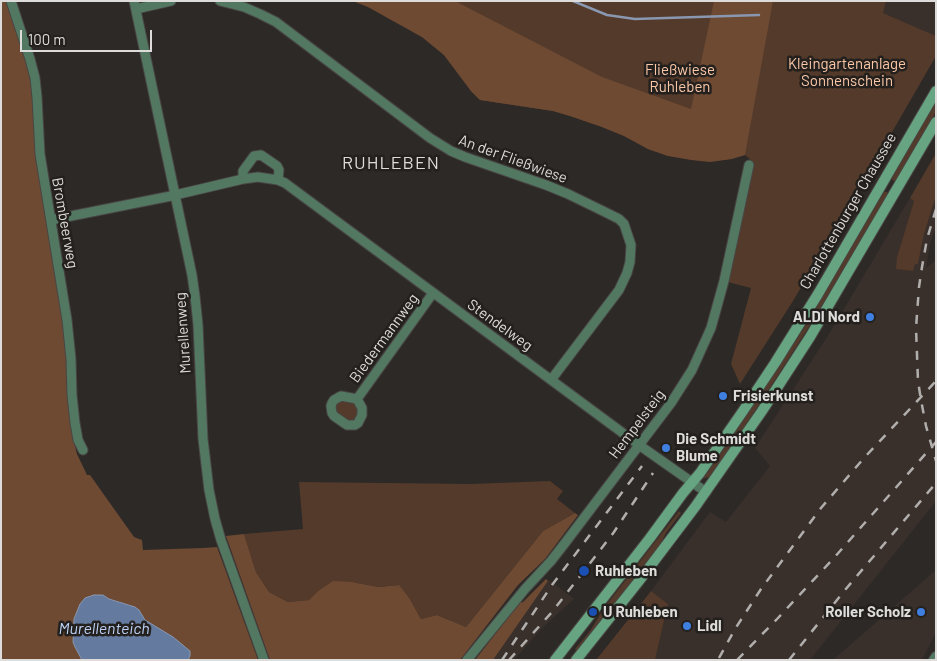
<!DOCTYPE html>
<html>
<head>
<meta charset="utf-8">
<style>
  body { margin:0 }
  #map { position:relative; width:937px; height:661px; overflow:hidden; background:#2d2927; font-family:Barlow,sans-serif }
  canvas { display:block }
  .frame { position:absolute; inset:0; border:2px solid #dedcda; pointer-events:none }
  .scale { position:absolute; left:20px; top:30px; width:132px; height:22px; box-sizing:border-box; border:2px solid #dedcda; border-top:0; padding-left:6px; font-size:15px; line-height:18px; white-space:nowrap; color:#dedcda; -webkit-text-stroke:4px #23201d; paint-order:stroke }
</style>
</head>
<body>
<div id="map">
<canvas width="937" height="661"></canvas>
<div class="frame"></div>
<div class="scale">100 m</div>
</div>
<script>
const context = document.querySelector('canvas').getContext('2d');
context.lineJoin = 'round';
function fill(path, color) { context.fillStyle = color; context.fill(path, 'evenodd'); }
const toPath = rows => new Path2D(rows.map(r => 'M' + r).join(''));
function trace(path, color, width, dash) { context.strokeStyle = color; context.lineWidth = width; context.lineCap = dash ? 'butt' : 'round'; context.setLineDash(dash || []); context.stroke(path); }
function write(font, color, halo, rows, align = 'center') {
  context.font = font + ' Barlow,sans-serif'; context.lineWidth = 5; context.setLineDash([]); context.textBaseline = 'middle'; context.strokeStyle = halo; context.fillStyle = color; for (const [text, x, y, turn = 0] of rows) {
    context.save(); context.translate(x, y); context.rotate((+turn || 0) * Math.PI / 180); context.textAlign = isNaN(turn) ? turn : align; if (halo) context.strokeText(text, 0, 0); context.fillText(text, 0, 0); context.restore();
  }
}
const built = toPath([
  [886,1,936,1,936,36,882,13],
  [936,196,936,225,930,244,926,268,936,260,936,501,810,660,655,660,668,604,651,591,710,512,726,522,770,466,755,448,829,334,910,198,914,201,897,257,915,264,918,264,924,234],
  [936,570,936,632,922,660,833,660],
  [549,580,574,599,543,627,514,660,493,660]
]);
const green = toPath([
  [353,1,886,1,883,13,936,36,936,56,843,217,793,301,740,384,731,364,751,288,724,281,751,160,745,155,725,160,668,156,648,149,624,136,602,127,570,116,553,111,480,100,471,91,444,55,422,37,368,7],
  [936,102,936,112,897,180,893,181,892,178],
  [936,153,936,196,924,234,918,264,915,264,913,271,896,269,897,257,914,201,910,198],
  [884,192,887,192,888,194,812,322,762,400,711,476,703,479,733,436,809,320],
  [341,400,351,401,357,407,357,415,353,421,346,422,337,415,335,404],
  [550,481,563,491,557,499,575,513,543,531,466,627,437,615,421,619,410,599,398,585,379,587,352,582,317,592,309,600,288,602,269,592,256,572,244,534,303,529,299,482,470,484],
  [679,511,681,513,666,533,656,553,578,652,575,649,590,631,604,608],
  [651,591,668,604,655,660,596,660]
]);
const forest = toPath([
  [1,1,6,1,18,32,27,62,31,86,38,168,61,308,67,360,68,401,74,442,77,454,87,475,90,475,134,537,142,540,143,550,203,548,217,547,258,660,188,660,190,656,184,646,145,620,139,610,135,607,108,599,102,595,94,595,75,647,82,660,1,660],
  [353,1,455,1,602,77,691,109,714,1,773,1,745,155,732,159,710,162,691,160,668,156,648,149,624,136,602,127,570,116,553,111,480,100,471,91,444,55,422,37,368,7],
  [575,513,578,515,545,559,518,585,460,660,270,660,226,536,244,534,256,572,269,592,288,602,309,600,317,592,333,581,352,582,379,587,399,585,410,599,421,619,437,615,466,627,543,531],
  [546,579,548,581,493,660,475,660,521,601,522,603]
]);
const water = toPath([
  [94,595,103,595,109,599,135,607,139,610,145,620,173,637,190,651,190,656,188,660,82,660,75,647,73,642,74,619,80,604,85,598,94,595]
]);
const stream = toPath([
  [573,1,607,15,635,19,759,15]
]);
const minor = toPath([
  [11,1,30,59,35,78,37,97,40,154,67,320,71,359,72,395,75,423,78,440,83,450],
  [134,1,192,275,195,296,198,325,203,439,209,490,215,519,221,540,264,660],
  [220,1,244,7,260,14,276,22,430,138,451,151,465,157,546,185,568,194,605,212,619,219,624,224,631,245,630,262,627,273,619,290,551,380],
  [136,9,171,1],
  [243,179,243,171,254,156,261,155,277,166,279,170,278,180],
  [51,220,171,196,243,179,258,177,278,180,285,183,639,445,706,492],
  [341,396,357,399,362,408,362,415,358,423,355,425,347,425,334,416,332,413,331,406,332,403,334,400,341,396],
  [357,399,433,293],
  [467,660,525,589,551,561,565,543,671,403,692,370,697,359,711,328,724,281,749,165]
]);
const tertiary = toPath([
  [934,660,936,657]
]);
const secondary = toPath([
  [555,660,650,538,683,493,700,473,743,411,775,363,818,294,936,91],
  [576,660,639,581,695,507,762,411,810,337,936,122]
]);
const rail = toPath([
  [936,209,927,239,922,267,919,287,916,328,918,381,921,400,926,426,936,461],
  [719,658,735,629,761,589,821,508,864,458,936,381],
  [502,660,552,585,642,466],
  [509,660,552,612,584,571,614,532,653,473],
  [737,660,778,618,833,559,936,442],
  [789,660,845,590,936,483]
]);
const markers = [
  [870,317,5,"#3f7fe0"],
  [723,396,5,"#3f7fe0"],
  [666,448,5,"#3f7fe0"],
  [584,571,6,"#1a4fb4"],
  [593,612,5,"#1a4fb4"],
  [921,612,5,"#3f7fe0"],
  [687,626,5,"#3f7fe0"]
];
const parkNames = [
  ["Kleingartenanlage",847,64],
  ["Sonnenschein",847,81],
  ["Fließwiese",680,70],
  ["Ruhleben",680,87]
];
const streetNames = [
  ["An der Fließwiese",513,159,20],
  ["Charlottenburger Chaussee",848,211,-60],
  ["Brombeerweg",65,223,80],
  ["Stendelweg",500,325,36],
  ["Murellenweg",183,333,-94],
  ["Biedermannweg",384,338,-54],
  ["Hempelsteig",637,424,-53]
];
const poiNames = [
  ["ALDI Nord",860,317,"right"],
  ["Frisierkunst",733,396],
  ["Die Schmidt",676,439],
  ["Blume",676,456],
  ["Ruhleben",595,571],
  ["U Ruhleben",603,612],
  ["Roller Scholz",911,612,"right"],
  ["Lidl",697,626]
];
const waterNames = [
  ["Murellenteich",104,629]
];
const quarterNames = [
  ["RUHLEBEN",391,163]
];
fill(built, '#3a302b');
fill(green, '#533a2a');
fill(forest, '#6e4a33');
fill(water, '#647a9e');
trace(water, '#8997b0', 1);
trace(stream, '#8997b0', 2.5);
trace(minor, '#494644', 11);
trace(tertiary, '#494644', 12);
trace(secondary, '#494644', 12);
trace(minor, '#527862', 9);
trace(tertiary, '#527862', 10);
trace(secondary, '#66a482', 10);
trace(rail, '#b1afad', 2.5, [9, 9]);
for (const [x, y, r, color] of markers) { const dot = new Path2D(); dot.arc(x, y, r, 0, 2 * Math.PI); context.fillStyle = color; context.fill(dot); trace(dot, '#23201d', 2); }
write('15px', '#fcc8a8', '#23201d', parkNames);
write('15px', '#dedcda', '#23201d', streetNames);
write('bold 15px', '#dedcda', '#23201d', poiNames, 'left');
write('italic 16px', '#bdd2f6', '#23201d', waterNames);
context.letterSpacing = '1px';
write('18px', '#dedcda', '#23201d', quarterNames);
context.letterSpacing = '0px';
</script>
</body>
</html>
